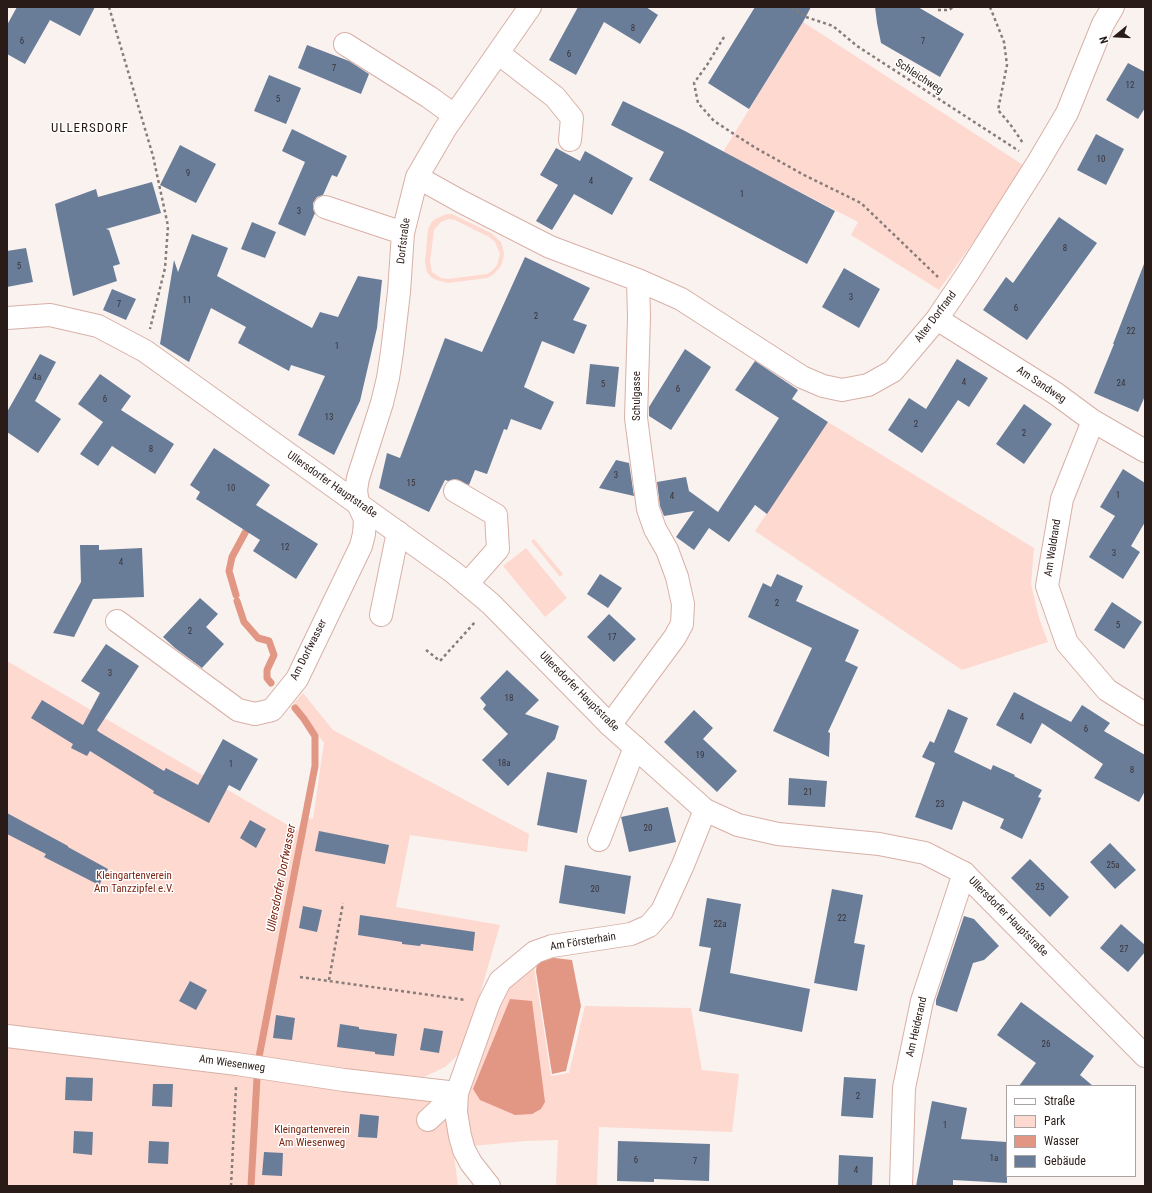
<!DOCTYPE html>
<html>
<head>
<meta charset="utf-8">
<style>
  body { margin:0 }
  #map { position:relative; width:1152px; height:1193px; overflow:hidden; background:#faf2ef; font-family:"Roboto Condensed",sans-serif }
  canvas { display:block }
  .frame { position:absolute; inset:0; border:8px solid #291b17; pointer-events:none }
  .legend { position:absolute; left:1006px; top:1085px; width:130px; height:92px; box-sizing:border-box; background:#fff; border:1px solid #a9a4a2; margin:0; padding:5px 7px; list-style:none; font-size:12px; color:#291b17 }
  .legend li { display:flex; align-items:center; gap:8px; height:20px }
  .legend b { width:20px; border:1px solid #a9a4a2 }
  .north { position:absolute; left:1096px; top:16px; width:40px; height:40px; -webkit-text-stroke:3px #fff; paint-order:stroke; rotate:252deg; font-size:11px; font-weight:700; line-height:16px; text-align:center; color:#291b17 }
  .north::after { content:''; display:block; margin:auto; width:14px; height:18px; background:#291b17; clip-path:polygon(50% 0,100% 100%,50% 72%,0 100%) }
</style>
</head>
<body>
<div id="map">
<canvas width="1152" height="1193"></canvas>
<div class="frame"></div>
<ul class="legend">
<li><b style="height:5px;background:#fff"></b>Straße</li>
<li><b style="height:11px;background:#fed9d0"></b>Park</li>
<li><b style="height:11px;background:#e29784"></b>Wasser</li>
<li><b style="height:11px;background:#697d99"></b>Gebäude</li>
</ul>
<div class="north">N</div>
</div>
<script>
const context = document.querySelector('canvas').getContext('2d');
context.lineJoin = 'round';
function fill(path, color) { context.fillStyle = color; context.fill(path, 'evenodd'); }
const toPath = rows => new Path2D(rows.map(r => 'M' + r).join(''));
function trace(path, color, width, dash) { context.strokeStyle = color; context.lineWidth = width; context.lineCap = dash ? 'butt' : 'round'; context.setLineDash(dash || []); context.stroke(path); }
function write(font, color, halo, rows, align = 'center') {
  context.font = font + ' "Roboto Condensed",sans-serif'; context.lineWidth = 3; context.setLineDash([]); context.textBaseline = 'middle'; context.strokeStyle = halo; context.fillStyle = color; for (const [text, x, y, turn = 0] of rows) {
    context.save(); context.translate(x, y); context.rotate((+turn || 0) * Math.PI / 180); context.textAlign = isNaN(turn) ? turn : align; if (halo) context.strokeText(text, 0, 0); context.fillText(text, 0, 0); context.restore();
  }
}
const green = toPath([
  [803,22,1023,165,989,220,939,290,851,235,858,222,723,152],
  [447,214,452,214,491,233,501,242,504,253,503,260,501,266,493,275,487,278,448,283,436,280,431,277,427,272,425,262,428,229,431,223,435,219],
  [449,219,455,220,489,237,495,242,500,254,497,265,492,271,487,274,448,279,441,278,432,272,430,262,434,230,441,222],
  [828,422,1034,548,1031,584,1039,618,1048,642,962,670,755,531],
  [534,539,563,574,560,577,531,541],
  [526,548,567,598,545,617,503,566],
  [7,661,298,831,302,817,313,819,324,743,294,703,303,693,333,730,529,834,527,852,410,835,396,907,500,925,476,1008,460,1053,445,1067,424,1077,348,1070,7,1026],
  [534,967,551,1076,569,1073,585,1006,691,1008,702,1070,739,1074,732,1132,599,1127,597,1186,556,1186,558,1140,525,1141,472,1146,467,1129,466,1096,487,1031,507,989],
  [7,1046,223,1073,264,1080,438,1101,449,1117,458,1186,7,1186]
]);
const water = toPath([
  [546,957,572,960,581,1006,566,1071,552,1074,536,971,537,963],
  [510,999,532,1001,545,1102,541,1109,532,1114,515,1115,480,1100,473,1089]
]);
const stream = toPath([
  [236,595,229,571,232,557,246,531],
  [237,601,244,622,258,638,269,641,274,655,267,670,267,678,271,683],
  [259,1057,315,766,315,736,304,719,295,708],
  [251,1186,257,1078]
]);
const building = toPath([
  [17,7,95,7,80,36,50,20,25,64,7,54,7,25],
  [578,7,646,7,658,15,640,44,604,22,576,75,549,60],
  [755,7,811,7,803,22,749,109,708,83],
  [875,7,918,7,964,34,940,77,881,43,877,23],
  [307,45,349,61,369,74,361,94,298,68],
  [1128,63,1145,72,1145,108,1138,119,1106,100],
  [269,75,301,88,286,124,254,111],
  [623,101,685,131,835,211,807,264,649,180,664,152,611,125],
  [292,129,347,156,337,177,332,175,323,195,317,197,313,203,313,209,315,213,305,236,278,224,305,162,282,151],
  [1096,134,1124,149,1106,185,1077,170],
  [180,145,216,164,196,203,160,185],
  [556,148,580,161,585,151,633,178,612,215,574,194,552,230,536,221,558,185,540,175],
  [152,182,161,213,106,229,109,230,120,264,113,266,117,281,73,296,55,204,96,189,98,197],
  [1059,217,1097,243,1027,340,983,310,1006,277,1013,283],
  [252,222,276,232,265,258,241,249],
  [192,234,228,248,217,276,312,328,320,312,338,317,358,276,382,280,377,328,360,401,334,455,298,435,325,376,291,365,289,371,238,343,246,327,211,308,189,362,160,344,174,260,178,272],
  [26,248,33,282,7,287,7,251],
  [525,257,590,288,573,320,587,325,574,354,542,341,524,387,554,402,541,430,511,419,507,430,504,429,487,474,475,470,469,485,455,479,448,481,445,480,429,512,379,488,387,453,400,458,445,338,482,352],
  [1144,264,1145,265,1145,396,1138,412,1094,393,1114,344,1113,344],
  [844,268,880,289,859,328,822,307],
  [112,289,136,299,126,320,103,310],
  [685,349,711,367,671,430,649,416,649,407],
  [40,354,56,362,35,401,61,419,38,453,7,432,7,412],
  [957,359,988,378,969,407,958,400,922,453,888,430,909,398,926,409],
  [755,361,798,390,792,399,828,422,767,514,755,505,729,542,709,528,694,550,676,537,694,511,664,516,660,506,657,482,686,477,689,491,718,512,779,418,735,390],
  [590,364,619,367,615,407,586,404],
  [100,374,131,396,121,410,174,444,155,474,112,446,98,466,80,454,103,422,78,404],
  [1024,404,1052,424,1024,464,996,444],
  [214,448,270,485,256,505,318,544,296,579,253,551,260,540,196,499,200,492,190,485],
  [616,460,629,463,634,496,599,488],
  [1123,469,1145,483,1145,522,1131,546,1140,552,1123,579,1089,557,1115,516,1100,507],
  [80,545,99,545,99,550,142,548,144,597,93,599,74,637,53,633,81,582],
  [600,574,622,588,608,608,587,594],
  [777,574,803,586,796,601,859,630,845,661,858,667,828,732,830,733,829,757,773,731,812,648,748,617,763,583,771,587],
  [200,598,218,614,206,627,224,644,202,668,175,648,163,637],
  [1112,602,1142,622,1124,649,1094,630],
  [609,614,636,639,614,662,587,637],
  [106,644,139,666,97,730,99,732,164,771,166,768,198,785,223,739,258,759,240,791,229,785,209,823,153,793,154,791,90,751,87,756,71,748,73,744,31,718,42,700,83,725,100,693,81,681],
  [507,670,539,700,525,714,559,726,555,739,508,786,482,760,508,734,483,709,486,705,480,698],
  [1014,692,1071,722,1082,705,1110,723,1104,731,1145,755,1145,791,1139,802,1094,778,1103,764,1042,723,1031,744,996,725],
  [948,709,968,718,954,752,991,770,993,765,1015,775,1014,776,1042,790,1038,797,1041,798,1022,839,1000,828,1004,819,963,801,952,830,915,817,935,763,922,757,930,741,934,743],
  [694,710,713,728,703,739,737,771,717,792,664,742],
  [547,772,587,780,577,833,537,825],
  [789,778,827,781,825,807,788,805],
  [668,807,676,842,629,852,621,817],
  [7,813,68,846,68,847,108,869,99,885,44,857,46,854,7,834],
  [250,820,266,829,256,848,240,838],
  [319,831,389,845,385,864,315,851],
  [1110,843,1136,870,1115,889,1090,862],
  [1030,859,1069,897,1050,917,1011,878],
  [565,865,631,876,625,914,559,903],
  [832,889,863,895,854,943,865,945,857,991,814,983],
  [707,898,741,904,730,973,810,989,802,1032,699,1011,711,948,699,946],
  [303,906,322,910,317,932,299,928],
  [360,915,475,932,473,951,421,944,420,946,402,944,402,942,358,935],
  [964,916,974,919,999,946,984,960,973,963,957,1012,936,1005,936,1000],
  [1121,924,1145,945,1145,952,1128,972,1100,948],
  [190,981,207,990,196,1010,179,1001],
  [1021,1002,1094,1056,1080,1075,1093,1086,1019,1086,1036,1063,997,1035],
  [276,1015,295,1018,292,1040,273,1038],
  [340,1024,359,1027,359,1029,397,1034,394,1056,375,1054,375,1052,337,1047],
  [424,1028,443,1031,439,1053,420,1050],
  [66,1077,93,1078,92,1101,65,1100],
  [844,1077,876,1079,873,1118,841,1116],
  [153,1084,173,1084,172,1107,152,1106],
  [932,1101,967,1108,961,1139,1007,1142,1007,1183,953,1180,953,1186,916,1186],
  [360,1114,379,1116,377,1138,358,1137],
  [74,1131,93,1132,92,1155,73,1153],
  [149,1141,169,1142,168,1164,148,1163],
  [618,1141,710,1144,709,1181,654,1179,654,1182,617,1181],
  [264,1152,283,1153,282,1176,262,1175],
  [839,1155,873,1157,872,1186,838,1186]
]);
const path = toPath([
  [109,7,153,156,168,226,165,268,150,329],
  [791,7,806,17,833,26,857,46,1019,151],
  [990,7,1004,42,1007,65,998,110,1010,124,1021,140,1023,144],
  [938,10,949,10,953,7],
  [724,37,707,65,694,83,698,103,714,121,754,147,804,175,861,203,938,277],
  [426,650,440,661,476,621],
  [300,977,466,1000],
  [329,980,343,903],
  [231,1186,236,1087]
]);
const minor = toPath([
  [345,44,429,97,454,115],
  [498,53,555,97,572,118,570,140],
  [417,177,462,202,550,247,638,280,681,299,802,377,823,386,842,390,868,385,893,371,937,319,968,273,1037,164,1067,113,1103,24,1113,7],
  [325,207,403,233],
  [937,319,1055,393,1093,421,1145,451],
  [1093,421,1062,499,1047,586,1067,643,1107,690,1145,714],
  [455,491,496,515,498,549,467,584],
  [381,615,398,532],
  [117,621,238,710,255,714,272,710,297,679,361,546,364,534,365,519,358,504,356,490,358,478,382,403,388,378,392,352,399,292,403,233,417,177,445,129,530,7],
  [610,725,675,637,682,624,683,604,677,577,667,550,655,529,648,509,636,418,639,317,638,280],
  [599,840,635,747],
  [7,1036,237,1064,344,1080,457,1093],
  [428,1120,457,1093],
  [489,1186,471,1163,464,1150,460,1136,456,1112,457,1093,489,1003,500,981,535,952,552,946,631,934,649,926,662,911,683,865,705,810],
  [901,1186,904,1088,922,1001,964,873]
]);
const major = toPath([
  [7,318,50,315,98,326,145,351,453,572,491,604,610,725,705,810,738,825,778,834,879,844,925,853,964,873,1145,1056]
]);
const numberNames = [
  ["8",633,29],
  ["6",22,42],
  ["7",923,42],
  ["6",569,55],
  ["7",334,69],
  ["12",1130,86],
  ["5",278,100],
  ["10",1101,160],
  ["9",188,174],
  ["4",591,182],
  ["1",742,195],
  ["3",299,212],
  ["8",1065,249],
  ["5",19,267],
  ["3",851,298],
  ["11",187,301],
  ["7",119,305],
  ["6",1016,309],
  ["2",536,317],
  ["22",1131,332],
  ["1",337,347],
  ["4a",37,378],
  ["4",964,383],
  ["24",1121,384],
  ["5",603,385],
  ["6",678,390],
  ["6",105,400],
  ["13",329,418],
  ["2",916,425],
  ["2",1024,434],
  ["8",151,450],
  ["3",616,476],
  ["15",411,484],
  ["10",231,489],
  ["1",1118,496],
  ["4",672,497],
  ["12",285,548],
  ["3",1114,554],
  ["4",121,563],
  ["2",777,604],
  ["5",1118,626],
  ["2",190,632],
  ["17",612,638],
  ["3",110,674],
  ["18",509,699],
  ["4",1022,718],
  ["6",1086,730],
  ["19",700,756],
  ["18a",504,764],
  ["1",231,765],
  ["8",1132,771],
  ["21",808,793],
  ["23",940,805],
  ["20",648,829],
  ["25a",1113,866],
  ["25",1040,888],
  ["20",595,890],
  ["22",842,919],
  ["22a",720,925],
  ["27",1124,950],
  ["26",1046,1045],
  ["2",858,1097],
  ["1",945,1126],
  ["1a",994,1159],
  ["6",636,1161],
  ["7",695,1162],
  ["4",856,1171]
];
const streetNames = [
  ["Schleichweg",919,77,33],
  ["Dorfstraße",404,241,-83],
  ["Alter Dorfrand",936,317,-53],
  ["Am Sandweg",1041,385,34],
  ["Schulgasse",637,396,-90],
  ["Ullersdorfer Hauptstraße",332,485,35],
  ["Am Waldrand",1053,548,-81],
  ["Am Dorfwasser",309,650,-63],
  ["Ullersdorfer Hauptstraße",579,692,45],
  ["Ullersdorfer Hauptstraße",1008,917,45],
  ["Am Försterhain",583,942,-9],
  ["Am Heiderand",917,1027,-77],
  ["Am Wiesenweg",232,1064,8]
];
const parkNames = [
  ["Kleingartenverein",134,876],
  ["Am Tanzzipfel e.V.",134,889],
  ["Kleingartenverein",312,1130],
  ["Am Wiesenweg",312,1143]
];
const waterNames = [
  ["Ullersdorfer Dorfwasser",282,878,-79]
];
const quarterNames = [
  ["ULLERSDORF",90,129]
];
fill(green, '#fed9d0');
fill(water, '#e29784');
trace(stream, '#e29784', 7);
fill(building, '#697d99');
trace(minor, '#d8b0a6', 24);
trace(major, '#d8b0a6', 24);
trace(path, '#877c79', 2.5, [3, 3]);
trace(minor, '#fff', 22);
trace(major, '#fff', 22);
write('9px', '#393438', null, numberNames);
write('11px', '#291b17', '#fff', streetNames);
write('11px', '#7d2511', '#fff', parkNames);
write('italic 12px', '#7b230e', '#fff', waterNames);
context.letterSpacing = '1px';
write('13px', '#291b17', '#fff', quarterNames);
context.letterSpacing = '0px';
</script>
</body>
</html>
